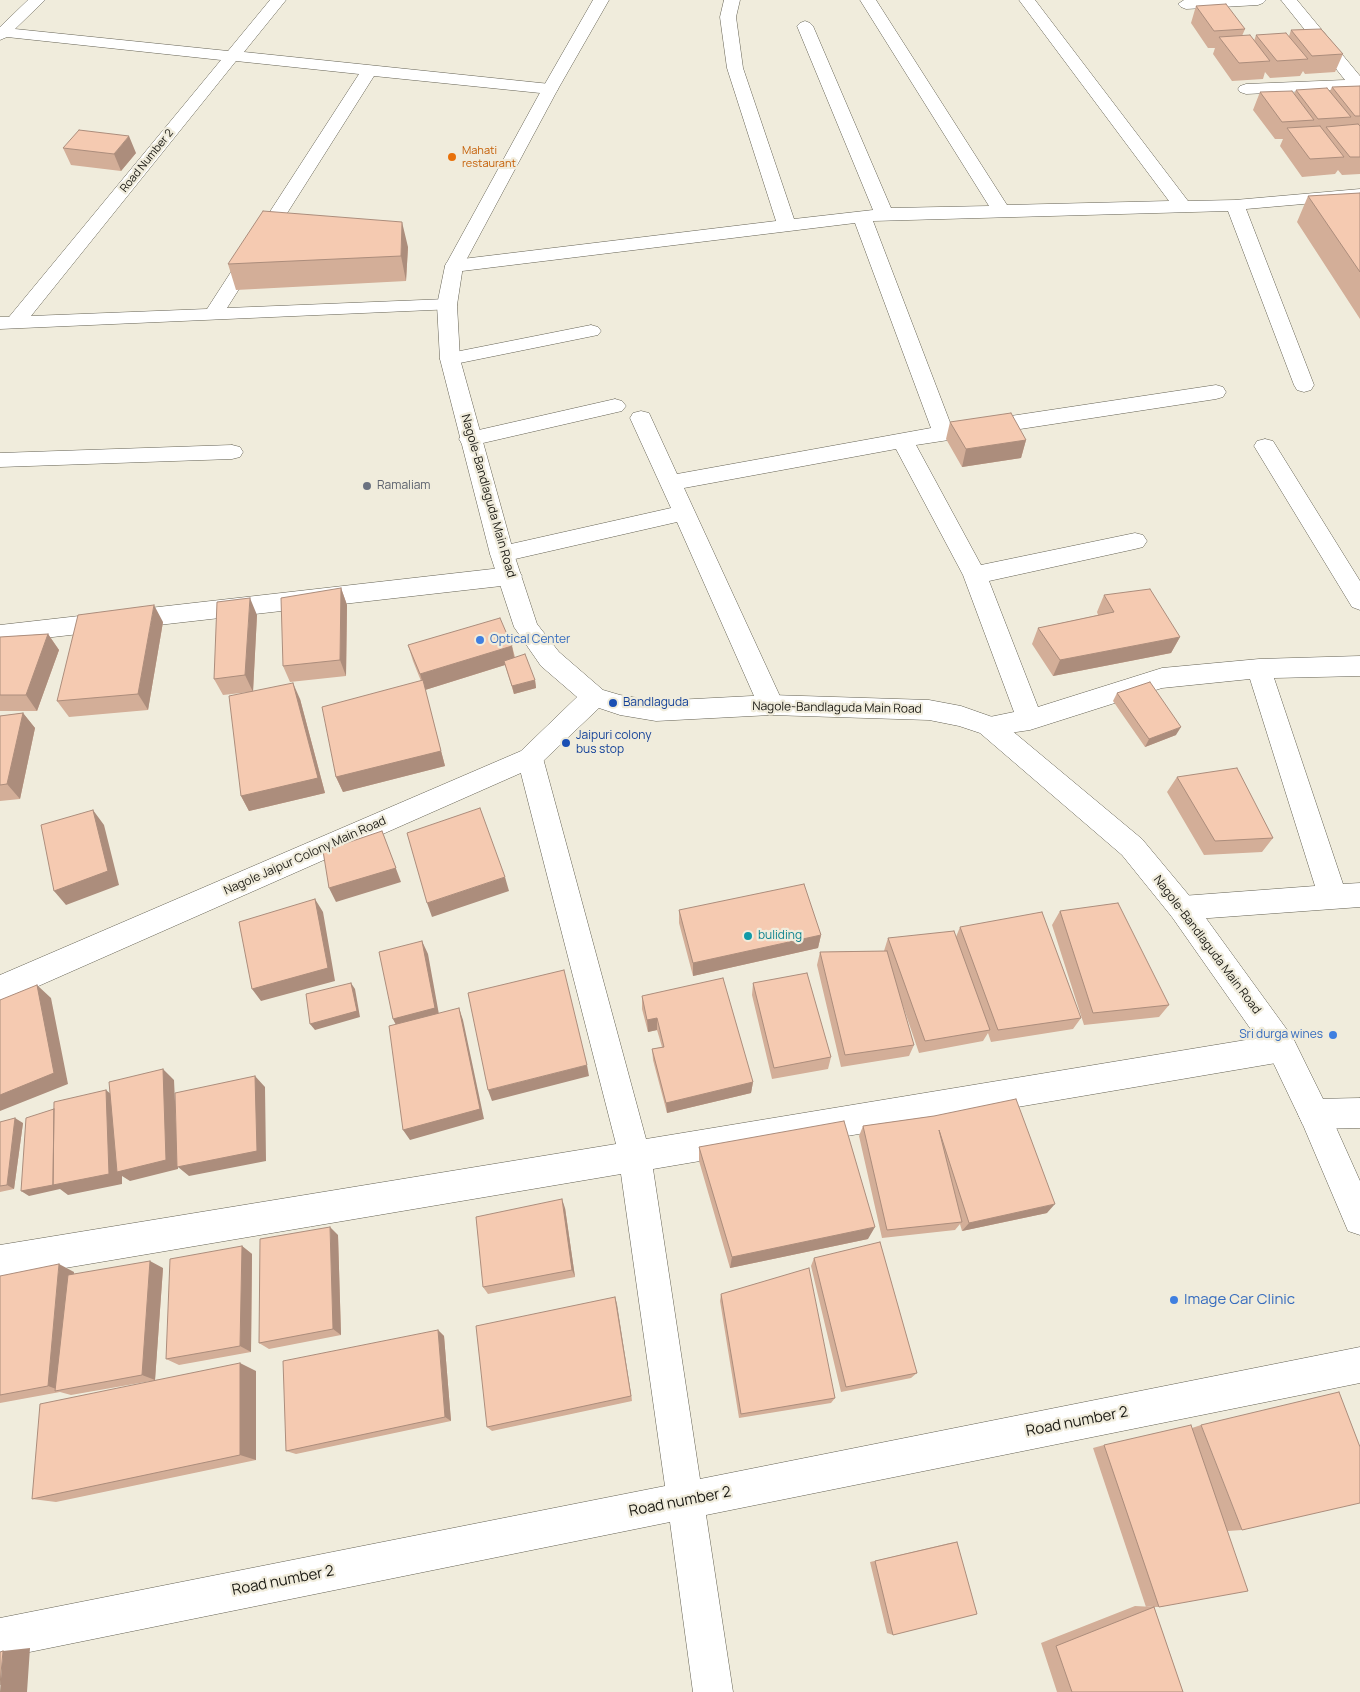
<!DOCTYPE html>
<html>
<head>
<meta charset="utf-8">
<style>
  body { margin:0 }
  canvas { display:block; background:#f0ecdc }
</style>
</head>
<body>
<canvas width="1360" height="1692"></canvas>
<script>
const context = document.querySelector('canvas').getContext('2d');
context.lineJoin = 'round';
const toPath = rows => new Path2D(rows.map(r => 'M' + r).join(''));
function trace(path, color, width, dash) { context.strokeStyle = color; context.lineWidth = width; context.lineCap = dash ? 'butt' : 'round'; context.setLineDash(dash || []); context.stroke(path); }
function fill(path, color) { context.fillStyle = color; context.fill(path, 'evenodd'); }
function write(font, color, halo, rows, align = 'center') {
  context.font = font + ' Manrope,sans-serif'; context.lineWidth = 4.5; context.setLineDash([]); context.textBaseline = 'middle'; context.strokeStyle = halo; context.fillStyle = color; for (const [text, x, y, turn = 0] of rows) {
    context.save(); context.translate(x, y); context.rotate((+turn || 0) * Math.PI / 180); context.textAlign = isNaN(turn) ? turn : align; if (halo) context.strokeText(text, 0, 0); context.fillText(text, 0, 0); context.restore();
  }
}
const street = toPath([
  [28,0,45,0,15,29,228,51,270,0,286,0,244,52,550,84,556,86,558,89,556,92,550,94,374,76,227,308,447,299,454,301,457,305,454,309,0,329,0,317,9,317,221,60,7,37,0,40,0,27,28,0],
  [236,61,359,74,207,309,31,316,236,61],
  [724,0,740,0,736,17,743,68,794,219,873,210,797,26,800,23,805,21,810,23,813,26,891,208,989,206,860,0,876,0,1007,205,1169,201,1019,0,1035,0,1188,201,1235,200,1360,189,1360,199,1246,209,1314,385,1311,390,1304,392,1297,390,1294,385,1228,211,873,221,951,425,1216,385,1223,387,1226,392,1223,397,1216,399,916,445,981,565,1135,533,1143,535,1147,541,1143,547,1135,549,989,581,1038,707,1162,668,1259,659,1360,656,1360,676,1274,678,1343,884,1360,883,1360,907,1182,920,1172,917,1168,908,1172,899,1182,896,1315,886,1250,679,1162,688,1030,730,989,736,980,733,976,726,980,719,1014,712,963,575,896,449,684,488,784,705,780,712,771,715,762,712,758,705,677,522,502,562,494,560,490,554,494,548,502,546,671,508,630,418,633,413,641,411,649,413,677,474,931,428,855,223,454,272,447,270,445,266,447,262,454,260,776,221,727,68,720,17,724,0],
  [1184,0,1266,0,1263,3,1258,5,1186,9,1181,7,1178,4,1184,0],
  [1281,0,1297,0,1360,76,1360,92,1353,89,1246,94,1240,92,1238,89,1240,86,1246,84,1345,80,1281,0],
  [591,325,598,327,601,331,598,335,450,365,443,364,440,359,443,354,450,353,591,325],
  [615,399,622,401,626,406,622,411,470,446,462,444,459,439,462,434,470,432,615,399],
  [1265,439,1273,441,1360,581,1360,610,1352,607,1254,446,1257,441,1265,439],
  [232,445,240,447,243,452,240,457,232,459,0,467,0,453,232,445],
  [510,567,518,570,522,576,518,582,510,585,0,643,0,625,510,567],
  [530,747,539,751,543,758,646,1139,1282,1034,1293,1038,1297,1048,1293,1058,1282,1062,653,1169,700,1479,1360,1347,1360,1383,706,1515,733,1692,693,1692,670,1522,0,1658,0,1618,665,1486,621,1174,0,1279,0,1245,616,1144,517,758,521,751,530,747],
  [1360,1098,1360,1128,1314,1129,1303,1125,1298,1114,1303,1103,1314,1099,1360,1098]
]);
const secondary = toPath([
  [593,0,609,0,558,89,463,266,457,305,460,359,514,554,537,624,559,652,603,690,620,695,656,701,771,695,929,700,961,706,998,719,1142,839,1192,899,1293,1038,1325,1103,1360,1181,1360,1235,1348,1231,1303,1125,1271,1058,1172,917,1122,855,980,733,959,726,929,720,771,715,656,721,620,715,599,708,539,765,0,1003,0,975,521,751,577,697,541,666,514,627,490,554,440,359,437,305,445,266,542,89,593,0]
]);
const wall = toPath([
  [1196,6,1245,29,1242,36,1254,41,1256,35,1289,36,1291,30,1343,54,1335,72,1305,74,1303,71,1300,76,1270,78,1265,72,1263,79,1232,81,1213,54,1215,48,1208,48,1191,23],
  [1360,86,1360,174,1342,175,1338,170,1335,174,1302,177,1280,146,1283,139,1275,139,1253,110,1260,92,1294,94,1296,90,1330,91,1332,87],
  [63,148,136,153,121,171,71,165],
  [1360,193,1360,319,1297,222,1308,196],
  [408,247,406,281,236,290,228,264],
  [950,422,1026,440,1021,458,962,467,946,439],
  [341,588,347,605,346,676,290,682,283,666],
  [1104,595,1180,637,1171,653,1053,676,1032,644,1038,628,1098,615,1097,612],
  [257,615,253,691,300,699,325,793,249,811,241,796,250,692,223,695,214,679],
  [163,622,148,710,69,717,57,701],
  [48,634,59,650,37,711,0,711,0,637],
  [408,645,512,646,515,657,535,680,536,688,514,694,505,665,425,690,445,766,343,792,336,777,421,681,413,661],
  [1117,693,1176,735,1145,747,1113,701],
  [23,713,35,728,20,799,0,801,0,716],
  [1177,777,1273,838,1262,852,1204,855,1167,792],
  [679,910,821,935,818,948,693,976,679,923],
  [1060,911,1169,1005,1159,1017,1084,1025,1052,925],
  [960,927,1081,1018,1073,1029,991,1042,988,1033,983,1041,919,1053,902,1003,914,1045,909,1056,841,1067,817,965,820,952,884,951,888,938,956,937],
  [753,983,831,1057,828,1069,772,1079,752,995],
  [642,996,753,1082,751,1093,667,1113,653,1060,652,1049,662,1047,657,1030,648,1032,642,1009],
  [934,1116,1047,1213,962,1231,960,1224,955,1230,882,1238,859,1136,863,1126],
  [0,1122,23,1123,14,1189,0,1192],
  [699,1147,868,1239,730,1268,699,1161],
  [565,1208,575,1277,488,1294,483,1287],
  [338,1235,341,1335,269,1349,259,1343],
  [242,1246,252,1254,251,1352,179,1365,166,1359],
  [814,1258,917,1373,911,1378,841,1392,811,1266],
  [163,1268,155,1380,256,1371,256,1460,56,1502,32,1499,151,1381,71,1395,60,1392,0,1403,0,1276,74,1272,73,1274],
  [721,1294,835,1398,831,1403,739,1418,720,1301],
  [615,1297,632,1401,492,1431,487,1427],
  [438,1330,444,1336,451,1421,296,1454,286,1451],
  [1201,1425,1242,1530,1228,1531,1159,1607,1146,1607,1093,1448,1104,1445,1192,1428],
  [957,1542,893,1635,887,1633,870,1562,950,1543],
  [1135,1606,1154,1607,1183,1692,1057,1692,1041,1643]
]);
const shadedWall = toPath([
  [129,136,136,153,121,171,114,154],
  [402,222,408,247,406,281,401,256],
  [1026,440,1021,458,962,467,966,449],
  [341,588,347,605,346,676,340,660],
  [250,598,257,615,253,692,245,675],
  [154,605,163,622,148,710,138,694],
  [48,634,59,650,37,711,26,695],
  [1180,637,1171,653,1053,676,1060,660],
  [512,646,515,662,504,661,505,665,425,690,445,766,343,792,336,777,425,690,420,674],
  [535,680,536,688,514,694,512,686],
  [293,683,300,699,325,793,249,811,241,796],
  [23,713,35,728,20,799,7,784],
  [1181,727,1176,735,1145,747,1149,739],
  [93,810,104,825,119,885,66,905,54,891],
  [382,831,401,882,336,902,329,888],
  [505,877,509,891,432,917,427,903],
  [315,899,323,912,335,981,261,1001,252,989],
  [821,935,818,948,693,976,693,963],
  [422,941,428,954,440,1020,399,1031,393,1019],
  [351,983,355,989,360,1017,315,1030,310,1024],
  [37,985,51,998,68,1084,0,1111,0,1095],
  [459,1008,463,1020,484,1119,410,1140,403,1130],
  [657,1018,657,1030,648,1032,647,1020],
  [587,1065,589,1076,492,1101,488,1090],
  [163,1069,174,1080,178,1167,255,1076,265,1087,266,1161,189,1176,178,1167,178,1169,130,1181,122,1176,122,1184,68,1195,60,1189,29,1196,21,1191,106,1090,118,1100],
  [753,1082,751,1093,667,1113,666,1103],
  [15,1118,23,1123,14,1189,7,1185],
  [562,1199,565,1208,575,1277,572,1270],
  [1055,1204,1047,1213,962,1231,969,1223],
  [330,1227,338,1235,341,1335,333,1329],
  [875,1227,868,1239,730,1268,732,1257],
  [242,1246,252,1254,251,1352,240,1346],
  [150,1261,163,1268,155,1380,142,1375],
  [59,1264,74,1272,64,1389,59,1390,48,1386],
  [615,1297,617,1304,632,1401,631,1396],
  [438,1330,444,1336,451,1421,445,1417],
  [240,1363,256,1371,256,1460,240,1455],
  [30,1648,27,1692,0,1692,3,1651]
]);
const building = toPath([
  [1226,4,1245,29,1214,31,1196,6,1226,4],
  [1321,29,1343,54,1312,56,1291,30,1321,29],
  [1286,33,1308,59,1277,61,1256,35,1286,33],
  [1250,35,1270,61,1239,63,1219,37,1250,35],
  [1360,86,1360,116,1355,116,1332,87,1360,86],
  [1327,88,1351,117,1318,119,1296,90,1327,88],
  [1292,91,1314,120,1282,122,1260,92,1292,91],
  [1358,124,1360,126,1360,157,1350,157,1326,127,1358,124],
  [1320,126,1344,157,1310,159,1287,128,1320,126],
  [79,130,129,136,114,154,63,148,79,130],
  [1360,193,1360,272,1308,196,1360,193],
  [263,211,402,222,401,256,228,264,263,211],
  [1011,413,1026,440,966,449,950,422,1011,413],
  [341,588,340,660,283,666,281,598,341,588],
  [1150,589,1180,637,1060,660,1038,628,1114,612,1104,595,1150,589],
  [250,598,245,675,214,679,217,602,250,598],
  [154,605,138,694,57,701,78,615,154,605],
  [500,618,512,646,420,674,408,645,500,618],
  [48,634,26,695,0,695,0,637,48,634],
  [525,654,535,680,512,686,504,661,525,654],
  [423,680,441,751,336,777,322,707,423,680],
  [1150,682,1181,727,1149,739,1117,693,1150,682],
  [293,683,318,778,241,796,229,696,293,683],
  [23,713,7,784,0,785,0,716,23,713],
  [1237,768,1273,838,1215,841,1177,777,1237,768],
  [480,808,505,877,427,903,407,833,480,808],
  [93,810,108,871,54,891,41,825,93,810],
  [382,831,396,868,329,888,323,851,382,831],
  [804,884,821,935,693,963,679,910,804,884],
  [315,899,328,968,252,989,239,922,315,899],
  [1118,903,1169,1005,1093,1013,1060,911,1118,903],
  [1042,912,1081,1018,998,1030,960,927,1042,912],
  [954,931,990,1030,925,1041,888,938,954,931],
  [422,941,435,1008,393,1019,379,952,422,941],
  [887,951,914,1045,845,1055,820,952,887,951],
  [564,970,587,1065,488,1090,468,993,564,970],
  [807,973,831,1057,774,1068,753,983,807,973],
  [723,978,753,1082,666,1103,652,1049,664,1047,657,1018,647,1020,642,996,723,978],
  [351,983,357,1011,310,1024,306,994,351,983],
  [37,985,54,1073,0,1095,0,1000,37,985],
  [459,1008,480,1109,403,1130,389,1026,459,1008],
  [163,1069,166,1160,117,1172,109,1082,163,1069],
  [255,1076,257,1151,177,1167,175,1093,255,1076],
  [106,1090,109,1174,53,1185,54,1102,106,1090],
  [1016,1099,1055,1204,969,1223,939,1130,962,1222,887,1230,863,1126,934,1116,1016,1099],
  [54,1109,53,1185,21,1191,26,1118,54,1109],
  [15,1118,7,1185,0,1186,0,1122,15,1118],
  [844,1121,875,1227,732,1257,699,1147,844,1121],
  [562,1199,572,1270,483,1287,476,1217,562,1199],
  [330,1227,333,1329,259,1343,260,1239,330,1227],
  [880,1242,917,1373,846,1387,814,1258,880,1242],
  [242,1246,240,1346,166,1359,170,1259,242,1246],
  [150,1261,142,1375,55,1391,68,1275,150,1261],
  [59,1264,48,1386,0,1395,0,1276,59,1264],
  [809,1268,835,1398,741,1414,721,1294,809,1268],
  [615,1297,631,1396,487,1427,476,1326,615,1297],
  [438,1330,445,1417,286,1451,283,1361,438,1330],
  [240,1363,240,1455,32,1499,40,1404,240,1363],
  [1339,1392,1360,1447,1360,1503,1242,1530,1201,1425,1339,1392],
  [1191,1425,1248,1591,1159,1607,1104,1445,1191,1425],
  [957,1542,977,1614,893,1635,875,1561,957,1542],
  [1154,1607,1183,1692,1072,1692,1056,1646,1154,1607],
  [3,1651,0,1685,0,1652,3,1651]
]);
const markers = [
  [452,157,5,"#e8710a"],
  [367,486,5,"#6b7280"],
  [480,640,5,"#3f7fe0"],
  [613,703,5,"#1a4fb4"],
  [566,743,5,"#1a4fb4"],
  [748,936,5,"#0f9aa8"],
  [1333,1035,5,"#3f7fe0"],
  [1174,1300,5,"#3f7fe0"]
];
const farFoodnames = [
  ["Mahati",462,151],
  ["restaurant",462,164]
];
const farStreetnames = [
  ["Road Number 2",147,161,-51]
];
const worshipNames = [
  ["Ramaliam",377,486]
];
const streetNames = [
  ["Nagole-Bandlaguda Main Road",488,496,74],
  ["Nagole-Bandlaguda Main Road",837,708,1],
  ["Nagole Jaipur Colony Main Road",305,856,-24],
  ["Nagole-Bandlaguda Main Road",1207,945,53]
];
const shopNames = [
  ["Optical Center",490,640],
  ["Sri durga wines",1323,1035,"right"]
];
const transitNames = [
  ["Bandlaguda",623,703],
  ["Jaipuri colony",576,736],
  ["bus stop",576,750]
];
const cultureNames = [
  ["buliding",758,936]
];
const nearShopnames = [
  ["Image Car Clinic",1184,1300]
];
const nearStreetnames = [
  ["Road number 2",1077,1422,-11],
  ["Road number 2",680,1502,-11],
  ["Road number 2",283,1581,-11]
];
trace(street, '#656254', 1);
trace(secondary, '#656254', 1);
fill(street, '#fff');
fill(secondary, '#fff');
fill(wall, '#d3ae98');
fill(shadedWall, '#ac8d7c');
fill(building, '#f5cab1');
trace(building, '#ac8d7c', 1);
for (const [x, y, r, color] of markers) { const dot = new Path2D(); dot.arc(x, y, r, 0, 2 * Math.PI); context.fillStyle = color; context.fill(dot); trace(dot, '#f0ecdc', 2); }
write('11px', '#c56008', '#f0ecdc', farFoodnames, 'left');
write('11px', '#1a1913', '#f0ecdc', farStreetnames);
write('12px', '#5b616d', '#f0ecdc', worshipNames, 'left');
write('12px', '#1a1913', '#f0ecdc', streetNames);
write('12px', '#366cbe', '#f0ecdc', shopNames, 'left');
write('12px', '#164399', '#f0ecdc', transitNames, 'left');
write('12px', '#0d838f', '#f0ecdc', cultureNames, 'left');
write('15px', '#366cbe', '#f0ecdc', nearShopnames, 'left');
write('15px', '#1a1913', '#f0ecdc', nearStreetnames);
</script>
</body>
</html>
